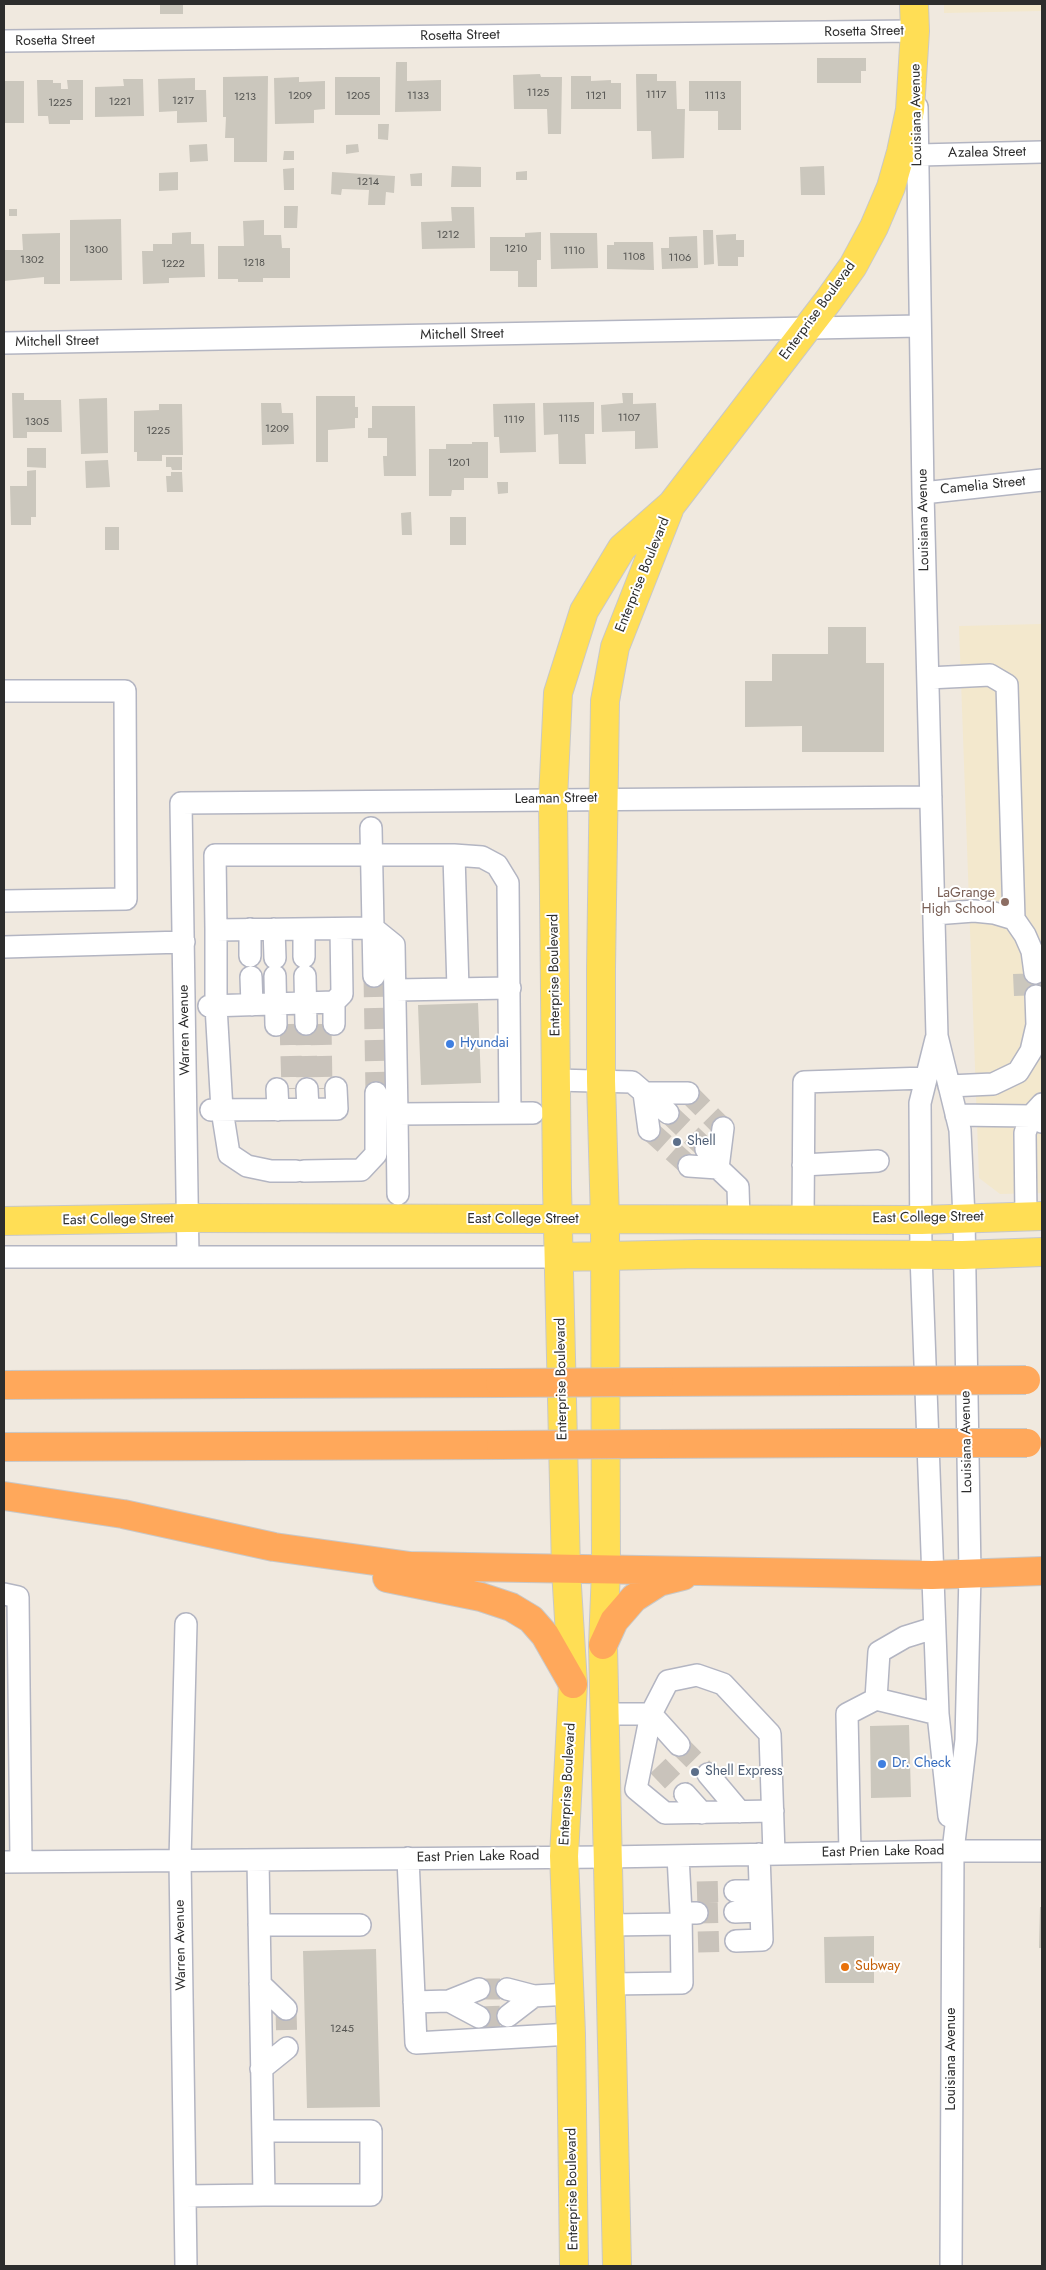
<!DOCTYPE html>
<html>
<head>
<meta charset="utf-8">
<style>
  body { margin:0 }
  #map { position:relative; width:1046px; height:2270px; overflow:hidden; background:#f0e9df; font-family:Jost,sans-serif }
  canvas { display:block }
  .frame { position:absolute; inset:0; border:5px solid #2d2d2d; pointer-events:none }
</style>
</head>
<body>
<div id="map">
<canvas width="1046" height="2270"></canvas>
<div class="frame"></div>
</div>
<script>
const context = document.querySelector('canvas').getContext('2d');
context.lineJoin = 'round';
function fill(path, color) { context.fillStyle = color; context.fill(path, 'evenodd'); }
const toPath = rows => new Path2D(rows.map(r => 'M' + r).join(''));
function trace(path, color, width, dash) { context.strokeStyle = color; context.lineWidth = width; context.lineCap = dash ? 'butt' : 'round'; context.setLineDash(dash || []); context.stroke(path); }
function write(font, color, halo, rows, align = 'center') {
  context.font = font + ' Jost,sans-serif'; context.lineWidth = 4; context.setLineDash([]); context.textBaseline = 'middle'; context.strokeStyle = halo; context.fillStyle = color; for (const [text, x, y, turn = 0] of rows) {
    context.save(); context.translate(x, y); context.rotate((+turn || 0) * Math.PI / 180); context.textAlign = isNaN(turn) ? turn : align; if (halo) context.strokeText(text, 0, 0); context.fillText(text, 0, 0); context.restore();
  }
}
const education = toPath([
  [944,4,1042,4,1042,11,944,13],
  [1042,624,1042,1193,1000,1194,979,1178,959,626]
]);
const building = toPath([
  [160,4,183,4,183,14,160,14],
  [817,58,866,58,866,71,861,71,861,83,817,83],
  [396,62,407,62,407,81,441,80,441,111,395,112],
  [540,74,541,77,562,77,561,134,548,134,547,109,514,109,513,75],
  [636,74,657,74,657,81,676,81,677,109,685,109,684,158,652,159,651,131,637,131],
  [268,76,267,162,234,162,234,138,225,138,226,117,223,117,223,77],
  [571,76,591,76,591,81,611,80,611,83,621,83,621,109,571,109],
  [299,77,299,82,325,81,325,109,314,110,314,123,275,124,274,78],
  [335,77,380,77,380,115,335,115],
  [195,78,195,90,206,90,207,122,177,123,177,111,159,112,158,79],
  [123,79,143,79,144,116,95,117,95,87,124,86],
  [37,80,53,80,53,83,61,83,61,89,68,89,67,80,83,80,83,120,70,120,70,124,49,124,48,116,38,116],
  [4,81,24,81,24,123,4,123],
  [689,81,741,81,741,130,718,130,718,111,689,111],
  [378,124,389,124,388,140,378,139],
  [207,144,208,161,190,162,189,145],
  [358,144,359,152,346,154,346,145],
  [284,151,294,151,294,160,283,160],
  [452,166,481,167,481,187,451,187],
  [824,166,825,195,801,195,800,167],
  [294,168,294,190,284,190,283,169],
  [527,171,527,180,516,180,516,172],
  [178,172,178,190,159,191,159,173],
  [332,172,395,176,394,193,386,192,385,205,368,205,369,190,342,189,341,195,331,194],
  [422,173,422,186,411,186,410,174],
  [284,206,298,206,297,228,284,228],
  [451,207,474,207,475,248,422,249,421,222,452,221],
  [9,209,17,209,17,216,9,216],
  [121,219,122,280,70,281,70,220],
  [264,220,264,235,281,235,282,248,290,248,290,278,263,278,263,282,238,282,238,279,218,279,218,246,244,246,243,221],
  [703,230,713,230,714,264,704,265],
  [191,232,191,244,204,244,205,277,169,278,169,283,143,284,142,251,153,251,153,244,172,244,172,233],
  [541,232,541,260,537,260,537,287,518,287,518,271,490,271,490,237,525,237,525,233],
  [60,233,60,284,44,284,44,277,4,281,4,250,23,250,22,234],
  [550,233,597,233,598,268,551,269],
  [736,234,736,240,744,240,744,257,738,257,738,266,718,266,716,235],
  [697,236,698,268,662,269,661,248,669,248,669,237],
  [614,242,653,242,654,270,607,269,607,245,614,245],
  [12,393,24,393,24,400,61,400,62,432,27,432,27,438,13,438],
  [622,393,633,393,633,404,656,403,658,448,635,449,635,431,602,432,601,405,623,403],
  [316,396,355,396,355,407,358,407,358,418,355,418,355,428,328,430,328,462,316,462],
  [107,398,108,453,81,454,79,399],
  [594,402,594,434,585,434,586,464,559,464,558,434,544,435,543,403],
  [261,403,281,403,282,413,293,413,294,444,262,445],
  [535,403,536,452,500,453,499,437,494,437,493,404],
  [159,404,182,404,183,455,162,455,162,461,137,461,137,452,134,452,134,411,159,410],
  [372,406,415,406,416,476,384,476,383,456,387,456,387,438,368,438,368,428,372,428],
  [472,442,488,442,488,478,464,478,464,490,452,490,451,496,429,496,429,449,446,449,446,444,472,444],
  [27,448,46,448,46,468,27,467],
  [166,457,182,457,182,470,172,470,171,467,166,467],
  [108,460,110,487,86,488,85,461],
  [36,470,36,517,31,517,31,525,11,525,10,486,27,486,27,471],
  [171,472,182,472,183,492,167,492,166,476,171,476],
  [497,482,508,482,508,493,498,494],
  [411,512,412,535,402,535,401,513],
  [450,517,466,517,466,545,450,545],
  [105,527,119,527,119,550,105,550],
  [828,627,866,627,866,663,884,663,884,752,802,752,802,726,745,727,745,681,772,681,772,654,828,654],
  [1042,973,1042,995,1014,996,1013,974],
  [478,1003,481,1083,421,1085,418,1005],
  [909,1725,911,1797,871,1798,870,1726],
  [1040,1907,1042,1907,1042,1948,1039,1948],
  [874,1936,874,1983,825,1983,824,1937],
  [376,1949,380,2107,307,2108,303,1951]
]);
const minorTunnel = toPath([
  [374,976,376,1093],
  [290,1024,292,1089],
  [306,1024,307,1089],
  [321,1024,322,1089],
  [688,1093,723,1128],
  [668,1113,706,1149],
  [649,1130,689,1166],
  [679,1745,708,1774],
  [658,1766,685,1794],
  [697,1892,735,1891],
  [697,1913,735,1912],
  [698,1942,736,1941],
  [479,1989,507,1989],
  [286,2009,287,2048],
  [479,2017,508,2016]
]);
const minor = toPath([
  [4,41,915,31,916,47],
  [917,107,923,493,937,1036,960,1130,964,1218,970,1574,966,1740,953,1851,951,2266],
  [905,153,919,155,1042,152],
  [4,343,920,326],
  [923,493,1042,480],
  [928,678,990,675,1007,685,1014,919],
  [4,691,125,691,126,899,4,901],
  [371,828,374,976],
  [454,855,458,989],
  [934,914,974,911,994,913,1014,919,1025,935,1032,951,1035,973],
  [250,929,250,956],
  [274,929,275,958],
  [304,929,304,957],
  [216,930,215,855,454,855,482,857,497,865,508,883,510,1113],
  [4,947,184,942],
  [275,976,276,1025],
  [305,976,306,1024],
  [251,977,252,1005],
  [396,990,510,988],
  [334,1002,334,1024],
  [209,1006,334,1002,342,994,341,929],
  [936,1039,920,1103,921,1255,938,1714,949,1816],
  [556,1080,632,1082,668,1113],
  [949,1086,993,1084,1018,1072,1031,1051,1037,1025,1036,996],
  [277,1089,278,1110],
  [307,1089,308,1109],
  [211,1110,337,1109,336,1088],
  [956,1115,1031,1116,1042,1122],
  [649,1130,644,1093,688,1093],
  [706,1149,718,1168,738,1187,739,1220],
  [803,1165,878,1161],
  [689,1166,718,1168,723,1128],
  [296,1171,271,1171,247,1166,229,1154,222,1110,216,1006,216,930,373,928,394,945,397,1114],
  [304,1171,361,1170,376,1154,376,1093],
  [398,1194,397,1114,533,1113],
  [1026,1216,1025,1133,1031,1116,1042,1104],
  [803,1220,804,1082,926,1078],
  [4,1257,560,1257],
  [188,1257,181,803,931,797],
  [4,1594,18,1597,21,1861],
  [934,1628,905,1637,879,1652,876,1699,938,1714],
  [604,1714,651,1714,668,1681,697,1675,723,1684,770,1734,774,1854],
  [651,1714,636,1789,665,1813,773,1811],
  [651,1714,679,1745],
  [708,1774,740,1812],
  [685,1794,702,1813],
  [850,1853,847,1714,876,1699],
  [678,1856,681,1913,697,1913],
  [408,1858,416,2043,571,2034],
  [4,1862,607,1857,953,1851,1042,1851],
  [735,1891,760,1891],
  [735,1912,761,1911,759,1854],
  [259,1925,360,1925],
  [609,1925,681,1924],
  [736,1941,762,1940,761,1911],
  [260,1984,286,2009],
  [610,1984,682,1983,681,1913],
  [507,1989,534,1996,570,1994],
  [449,2001,479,2017],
  [414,2002,449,2001,479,1989],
  [508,2016,534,1996],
  [261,2069,287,2048],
  [263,2131,371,2131,371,2195,264,2195],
  [185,2196,264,2195,258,1860],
  [186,2266,180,1860,186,1624]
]);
const major = toPath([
  [4,1221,187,1218,921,1220,1042,1216],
  [560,1257,699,1254,963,1255,1042,1252],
  [574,2266,571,2034,564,1856,573,1684,566,1570,557,1187,553,799,558,693,584,611,622,548,672,504,828,301,853,266,874,227,891,187,901,152,910,110,915,31,914,4],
  [617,2266,603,1645,606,1570,605,1220,601,1081,601,969,605,701,615,647,669,510]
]);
const highway = toPath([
  [659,1382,853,1381],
  [4,1385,500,1383],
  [656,1444,855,1443],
  [4,1447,501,1445],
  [4,1496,123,1514,274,1547,410,1566,932,1575,1042,1571],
  [387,1578,481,1597,511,1607,531,1619,545,1635,573,1684],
  [603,1645,614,1621,634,1598,659,1582,683,1576]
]);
const highwayBridge = toPath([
  [853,1381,1026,1380],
  [500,1383,659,1382],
  [855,1443,1027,1443],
  [501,1445,656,1444]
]);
const markers = [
  [1005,902,5,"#8d6e63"],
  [450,1044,5,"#3f7fe0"],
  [677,1142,5,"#5c6f8a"],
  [882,1764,5,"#3f7fe0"],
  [695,1772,5,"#5c6f8a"],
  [845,1967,5,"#e8710a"]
];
const numberNames = [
  ["1125",538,93],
  ["1117",656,95],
  ["1209",300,96],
  ["1205",358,96],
  ["1133",418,96],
  ["1121",596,96],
  ["1113",715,96],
  ["1213",245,97],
  ["1217",183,101],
  ["1221",120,102],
  ["1225",60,103],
  ["1214",368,182],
  ["1212",448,235],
  ["1210",516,249],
  ["1300",96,250],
  ["1110",574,251],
  ["1108",634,257],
  ["1106",680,258],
  ["1302",32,260],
  ["1218",254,263],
  ["1222",173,264],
  ["1107",629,418],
  ["1115",569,419],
  ["1119",514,420],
  ["1305",37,422],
  ["1209",277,429],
  ["1225",158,431],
  ["1201",459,463],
  ["1245",342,2029]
];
const streetNames = [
  ["Rosetta Street",864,32,-1],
  ["Rosetta Street",460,36,-1],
  ["Rosetta Street",55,41,-1],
  ["Louisiana Avenue",917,115,-91],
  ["Azalea Street",987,153,-1],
  ["Enterprise Boulevad",818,311,-54],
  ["Mitchell Street",462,335,-1],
  ["Mitchell Street",57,342,-1],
  ["Camelia Street",983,486,-6],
  ["Louisiana Avenue",924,520,-91],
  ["Enterprise Boulevard",643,575,-68],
  ["Leaman Street",556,799,-1],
  ["Enterprise Boulevard",555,975,-91],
  ["Warren Avenue",185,1030,-91],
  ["East College Street",928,1218,-1],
  ["East College Street",118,1220,-1],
  ["East College Street",523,1220],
  ["Enterprise Boulevard",562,1379,-91],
  ["Louisiana Avenue",967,1442,-91],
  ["Enterprise Boulevard",568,1784,-87],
  ["East Prien Lake Road",883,1852,-1],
  ["East Prien Lake Road",478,1857,-1],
  ["Warren Avenue",181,1945,-91],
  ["Louisiana Avenue",952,2059,-90],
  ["Enterprise Boulevard",573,2189,-91]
];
const educationNames = [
  ["LaGrange",995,894],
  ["High School",995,910]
];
const shopNames = [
  ["Hyundai",460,1044],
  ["Dr. Check",892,1764]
];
const serviceNames = [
  ["Shell",687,1142],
  ["Shell Express",705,1772]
];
const foodNames = [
  ["Subway",855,1967]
];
fill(education, '#f3e8cd');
fill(building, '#cbc7bd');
trace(minorTunnel, '#c9c3bb', 21, [21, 11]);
trace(minor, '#b3b5c2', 24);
trace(major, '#c8c8c8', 30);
trace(highway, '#c8c8c8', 30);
trace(minor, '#fff', 21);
trace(major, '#ffde55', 28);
trace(highway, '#ffa85b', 28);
trace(highwayBridge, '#c8c8c8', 30, []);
trace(highwayBridge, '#ffa85b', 28);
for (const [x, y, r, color] of markers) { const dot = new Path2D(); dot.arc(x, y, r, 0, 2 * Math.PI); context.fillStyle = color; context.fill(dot); trace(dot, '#fff', 2); }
write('11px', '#545451', null, numberNames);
write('14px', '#2d2d2d', '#fff', streetNames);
write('14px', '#785e54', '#fff', educationNames, 'right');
write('14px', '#366cbe', '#fff', shopNames, 'left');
write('14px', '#4e5e75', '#fff', serviceNames, 'left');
write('14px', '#c56008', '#fff', foodNames, 'left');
</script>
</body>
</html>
